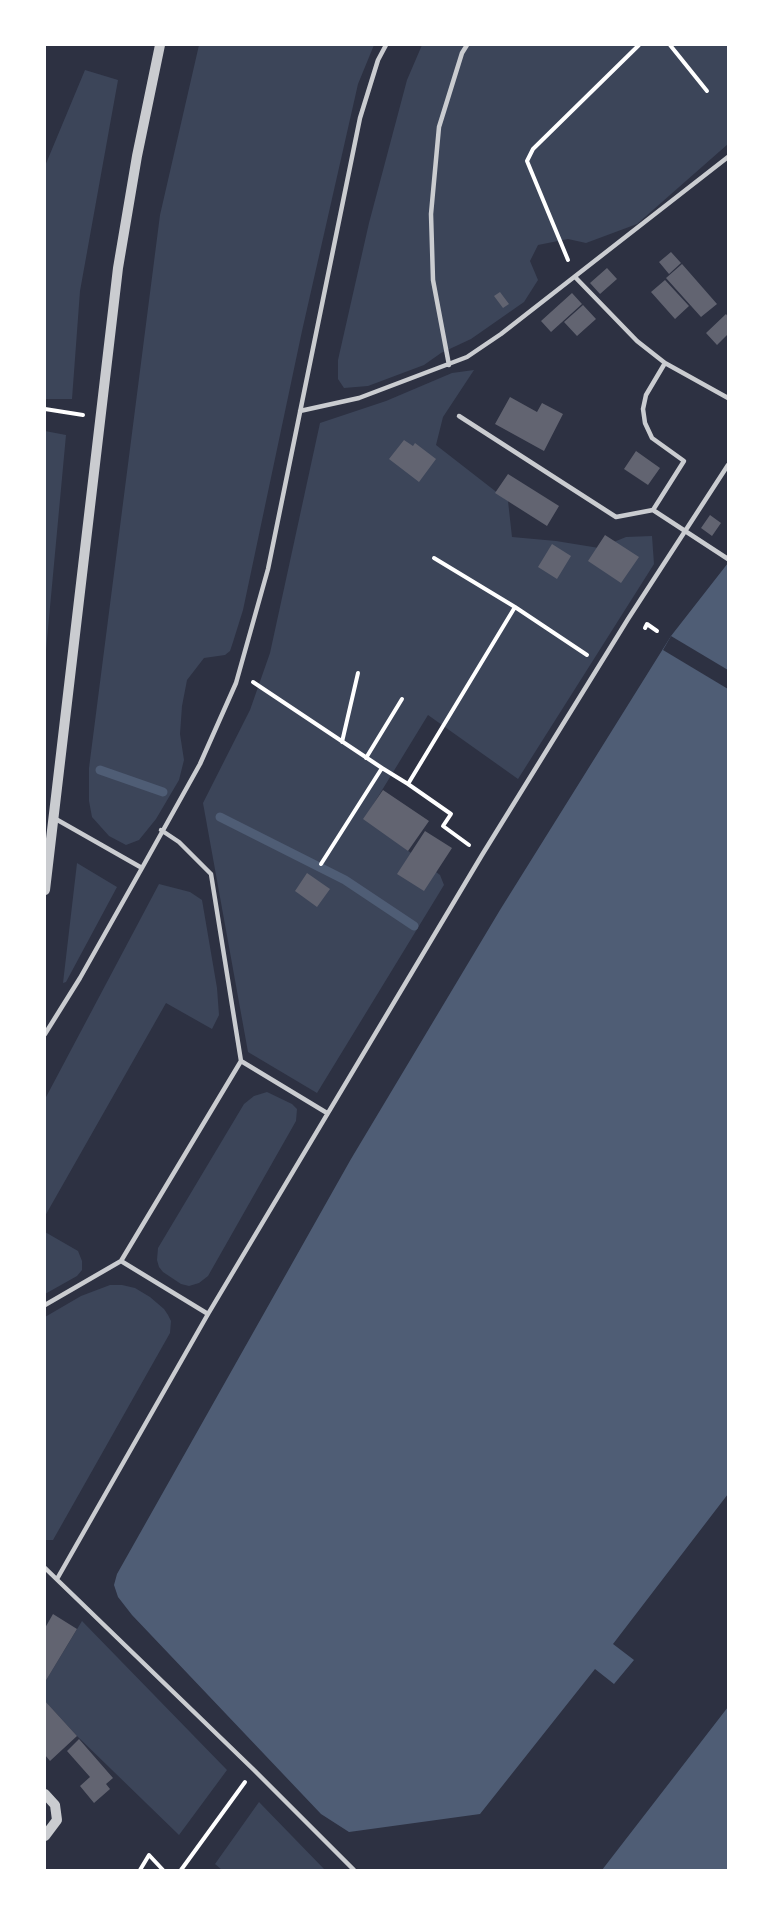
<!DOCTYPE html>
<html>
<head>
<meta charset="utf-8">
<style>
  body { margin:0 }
  #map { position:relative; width:773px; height:1915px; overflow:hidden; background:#2d3142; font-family:"Times New Roman",serif }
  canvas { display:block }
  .frame { position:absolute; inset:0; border:46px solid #fff; pointer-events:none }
</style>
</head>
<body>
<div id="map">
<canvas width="773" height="1915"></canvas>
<div class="frame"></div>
</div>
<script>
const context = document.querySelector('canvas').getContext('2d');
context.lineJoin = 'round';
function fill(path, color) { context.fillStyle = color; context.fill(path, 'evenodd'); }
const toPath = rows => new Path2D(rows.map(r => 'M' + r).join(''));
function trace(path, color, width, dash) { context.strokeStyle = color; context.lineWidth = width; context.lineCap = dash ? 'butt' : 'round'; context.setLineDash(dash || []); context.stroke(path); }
const green = toPath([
  [199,45,374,45,358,84,302,331,243,610,233,642,230,651,225,655,204,658,187,680,182,706,180,734,184,760,179,780,156,819,139,840,126,845,109,836,92,817,89,801,89,768,160,215],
  [422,45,728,45,728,144,637,224,586,243,568,239,538,245,530,261,538,280,524,302,471,339,441,353,424,365,368,386,344,388,338,379,338,360,369,223,407,80],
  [85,70,118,80,80,291,72,399,46,399,45,166],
  [474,370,443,417,436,445,508,501,512,537,556,541,599,548,626,537,652,536,654,564,518,779,428,715,365,818,440,875,444,885,317,1093,248,1052,203,803,250,710,270,653,320,423,386,401,452,373],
  [45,431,66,435,45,661],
  [77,863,117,887,66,982,63,983],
  [159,884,190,892,202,900,217,988,219,1015,212,1029,166,1003,45,1216,45,1099],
  [267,1092,292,1104,297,1109,296,1121,208,1276,199,1283,189,1286,181,1284,163,1272,159,1267,157,1260,158,1248,244,1104,254,1096],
  [45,1232,78,1251,82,1261,82,1270,77,1276,45,1294],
  [110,1285,122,1285,135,1288,150,1297,164,1309,168,1315,171,1321,170,1333,53,1540,45,1540,45,1317,81,1296],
  [82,1621,227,1770,179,1835,77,1736,45,1701,45,1682],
  [259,1802,325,1870,222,1870,215,1864]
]);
const water = toPath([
  [728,563,728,1494,613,1644,634,1660,614,1684,595,1669,480,1814,349,1832,321,1814,132,1615,118,1597,114,1585,117,1574,351,1159,500,910,671,636],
  [728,1707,728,1870,602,1870]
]);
const pier = toPath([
  [671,636,728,670,728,689,663,650]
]);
const stream = toPath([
  [100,770,163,792],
  [220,817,345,880,414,926]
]);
const building = toPath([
  [671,252,681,263,669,274,659,262],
  [682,264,717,304,701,317,666,278],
  [607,268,617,279,600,294,590,283],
  [665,280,689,306,675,319,651,292],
  [500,292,509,304,503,308,494,296],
  [572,293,582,304,551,332,541,321],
  [583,305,596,319,577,336,564,322],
  [726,314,728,317,728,334,717,345,706,333],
  [510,397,537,412,542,403,563,414,544,451,495,424],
  [404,440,413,446,415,443,436,459,419,482,389,459],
  [636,451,660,468,648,485,624,469],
  [508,474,559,506,547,526,495,493],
  [710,515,721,523,712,536,701,528],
  [605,535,639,557,621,583,588,561],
  [552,544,571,556,557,579,538,567],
  [383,790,429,821,408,851,363,819],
  [425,831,452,848,424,891,397,874],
  [307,873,330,889,317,907,295,891],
  [53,1614,77,1629,45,1682,45,1628],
  [45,1701,77,1736,50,1761,45,1755],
  [79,1739,113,1778,106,1784,110,1789,94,1803,80,1786,90,1777,67,1751]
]);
const path = toPath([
  [670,45,707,91],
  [568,260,527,161,533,149,639,45],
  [45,409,83,415],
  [434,558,515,607,587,655],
  [645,628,647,624,657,631],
  [253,682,382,768],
  [342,742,358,673],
  [366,758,402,699],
  [469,845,443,826,451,814,408,784,515,607],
  [321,864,382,768,408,784],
  [140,1870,149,1855,163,1870],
  [181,1870,245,1782]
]);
const service = toPath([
  [575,277,637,341,665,363,728,398],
  [449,365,433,280,431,214,439,127,462,53,467,45],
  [300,411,359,398,467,357,501,334,728,157],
  [459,416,616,517,653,510,728,559],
  [653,510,684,461,652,438,645,423,643,409,646,395,665,363],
  [54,818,142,868,200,764,236,683,268,569,360,118,378,60,386,45],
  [161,830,179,842,211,874,241,1061],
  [45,1034,80,978,142,868],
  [45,1305,121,1261],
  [208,1314,121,1261,241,1061,327,1113],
  [45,1568,254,1770,354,1870],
  [57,1579,208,1314,482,855,628,619,728,465]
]);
const tertiary = toPath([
  [45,890,118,268,137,156,160,45],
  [45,1794,55,1805,57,1820,45,1836]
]);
fill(green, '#3c4559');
fill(water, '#4f5d75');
fill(pier, '#2d3142');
trace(stream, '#4f5d75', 9);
fill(building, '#626471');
trace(path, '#fff', 4);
trace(service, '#caccd0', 4.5);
trace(tertiary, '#caccd0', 10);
</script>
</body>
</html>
